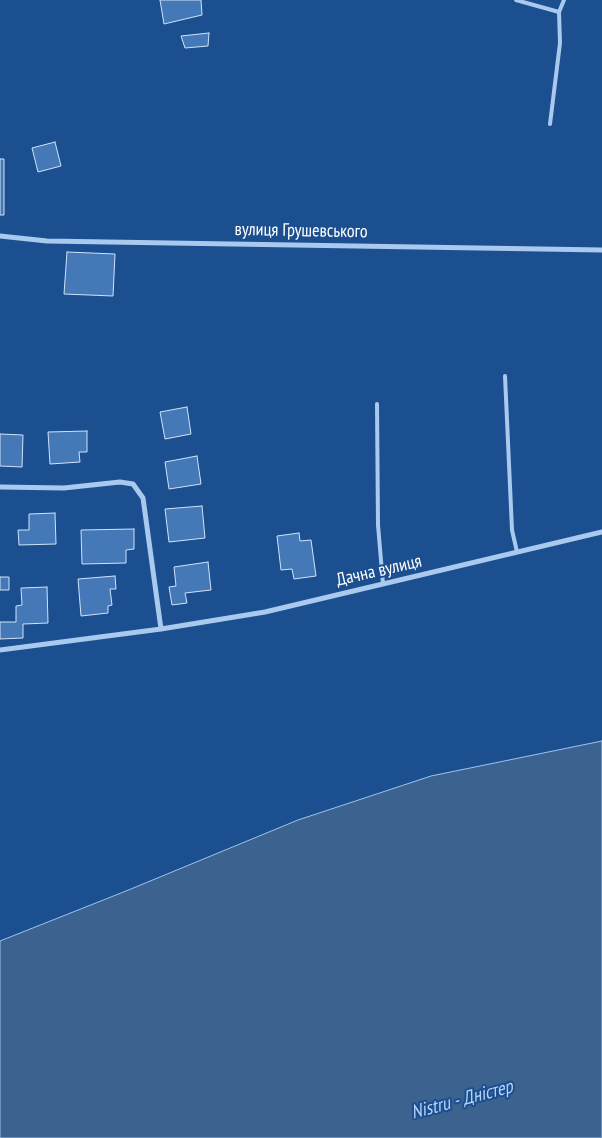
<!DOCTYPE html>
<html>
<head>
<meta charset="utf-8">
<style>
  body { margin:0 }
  canvas { display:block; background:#1b4f8f }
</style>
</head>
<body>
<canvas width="602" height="1138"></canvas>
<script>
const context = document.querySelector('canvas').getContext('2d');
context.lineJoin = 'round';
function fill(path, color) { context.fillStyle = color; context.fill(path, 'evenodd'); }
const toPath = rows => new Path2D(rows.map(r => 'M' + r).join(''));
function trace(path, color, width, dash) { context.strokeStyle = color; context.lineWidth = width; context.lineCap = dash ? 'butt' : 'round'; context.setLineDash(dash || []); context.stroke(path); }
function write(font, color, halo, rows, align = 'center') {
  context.font = font + ' "PT Sans Narrow",sans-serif'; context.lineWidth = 4; context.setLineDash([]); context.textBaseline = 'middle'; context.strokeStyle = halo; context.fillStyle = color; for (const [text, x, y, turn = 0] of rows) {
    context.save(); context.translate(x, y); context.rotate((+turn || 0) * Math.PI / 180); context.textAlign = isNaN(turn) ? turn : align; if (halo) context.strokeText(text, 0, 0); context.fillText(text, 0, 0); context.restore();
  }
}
const water = toPath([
  [602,741,602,1138,0,1138,0,941,126,891,298,820,431,776,602,741]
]);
const building = toPath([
  [160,0,201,0,202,15,164,24,160,0],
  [209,33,208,46,185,48,181,36,209,33],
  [55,142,61,166,38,172,32,148,55,142],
  [0,159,4,159,4,215,0,215,0,159],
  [67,252,115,254,113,296,64,294,67,252],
  [187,407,191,434,165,439,160,412,187,407],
  [87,431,87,452,79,452,80,462,50,464,48,432,87,431],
  [0,434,23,435,22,467,0,466,0,434],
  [197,456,201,484,169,489,165,462,197,456],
  [202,506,205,538,169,542,165,509,202,506],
  [55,513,56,544,19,545,18,530,29,530,29,514,55,513],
  [134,529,134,549,126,550,126,563,82,564,81,530,134,529],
  [299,533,300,541,311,540,316,576,294,579,292,569,281,570,277,536,299,533],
  [208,562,211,590,185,593,187,603,172,605,169,587,176,586,174,567,208,562],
  [115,576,116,589,110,589,112,605,108,606,108,613,81,616,78,579,115,576],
  [0,577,9,577,9,590,0,590,0,577],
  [47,587,48,623,23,624,23,638,0,639,0,622,16,622,16,606,22,605,21,588,47,587]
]);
const service = toPath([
  [516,0,559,12],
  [550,124,560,43,559,12,564,0],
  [505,376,512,530,517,552],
  [377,404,378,525,383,584]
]);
const minor = toPath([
  [0,236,47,241,602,250],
  [0,487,64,488,120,482,133,484,143,498,161,629],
  [0,650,161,629,265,612,602,532]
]);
const streetNames = [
  ["вулиця Грушевського",301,231,1],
  ["Дачна вулиця",379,571,-13]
];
const waterNames = [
  ["Nistru - Дністер",462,1100,-15]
];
fill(water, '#3c6290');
trace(water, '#9cc4f0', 1);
fill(building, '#4478b7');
trace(building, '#cfe3fa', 1);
trace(service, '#a9c9ee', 4);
trace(minor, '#a9c9ee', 5);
write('18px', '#fff', '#1b4f8f', streetNames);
write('italic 19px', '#b5d3f5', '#1b4f8f', waterNames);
</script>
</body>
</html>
